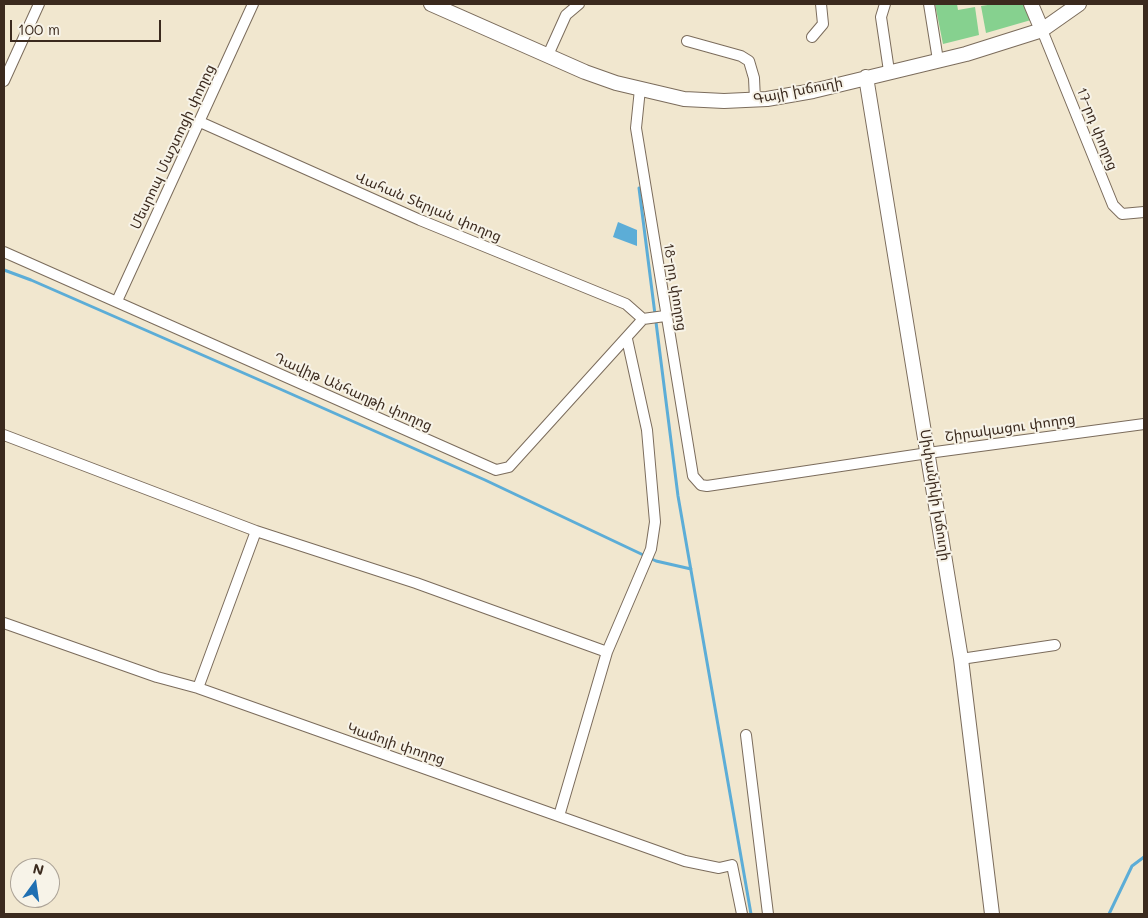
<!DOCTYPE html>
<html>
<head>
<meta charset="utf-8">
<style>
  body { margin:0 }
  #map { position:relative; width:1148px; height:918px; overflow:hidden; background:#f1e7cf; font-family:Mali,sans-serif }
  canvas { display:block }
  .frame { position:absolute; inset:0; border:5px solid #3b2a1e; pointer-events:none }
  .north { position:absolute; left:10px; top:858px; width:50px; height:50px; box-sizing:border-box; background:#f7f3e8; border:1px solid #aca397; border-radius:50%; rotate:14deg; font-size:14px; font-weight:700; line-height:20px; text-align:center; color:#3b2a1e }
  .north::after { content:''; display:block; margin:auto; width:18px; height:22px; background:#1f6fb2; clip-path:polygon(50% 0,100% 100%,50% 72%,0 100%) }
  .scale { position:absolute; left:10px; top:20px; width:151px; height:22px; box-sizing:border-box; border:2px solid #3b2a1e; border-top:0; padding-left:6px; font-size:15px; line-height:18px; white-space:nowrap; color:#3b2a1e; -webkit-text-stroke:4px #f7f3e8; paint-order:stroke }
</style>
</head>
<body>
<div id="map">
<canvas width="1148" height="918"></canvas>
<div class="frame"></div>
<div class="north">N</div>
<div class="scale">100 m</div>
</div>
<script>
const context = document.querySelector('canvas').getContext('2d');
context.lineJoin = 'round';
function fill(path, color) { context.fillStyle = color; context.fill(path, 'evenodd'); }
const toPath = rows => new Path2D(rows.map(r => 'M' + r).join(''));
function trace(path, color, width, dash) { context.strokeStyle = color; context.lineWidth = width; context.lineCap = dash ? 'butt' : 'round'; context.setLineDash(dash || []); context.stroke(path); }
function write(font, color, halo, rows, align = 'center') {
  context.font = font + ' Mali,"Noto Sans Armenian",sans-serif'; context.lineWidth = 4; context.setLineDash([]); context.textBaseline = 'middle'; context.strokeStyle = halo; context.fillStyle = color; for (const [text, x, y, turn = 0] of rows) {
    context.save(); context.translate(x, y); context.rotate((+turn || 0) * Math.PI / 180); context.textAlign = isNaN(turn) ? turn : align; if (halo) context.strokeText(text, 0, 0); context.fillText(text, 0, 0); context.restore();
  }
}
const green = toPath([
  [935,4,957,4,958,10,975,7,979,35,943,44],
  [994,4,1024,4,1031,20,986,33,981,6]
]);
const water = toPath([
  [618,222,637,230,637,246,613,237]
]);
const stream = toPath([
  [639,188,678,496,751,914],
  [4,270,31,280,280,389,485,480,656,561,691,569],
  [1109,914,1132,866,1144,857]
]);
const minor = toPath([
  [885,4,881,17,889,71],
  [929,4,938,60],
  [1042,30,1113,205,1122,214,1144,212],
  [812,37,823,24,821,4],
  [687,41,741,56,749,61,754,78,755,100],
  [548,55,566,15,579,4],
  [4,81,39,4],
  [640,89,636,128,693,476,701,485,707,486,928,453,1144,424],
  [200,122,420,220,626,304,643,319],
  [4,252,496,470,509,467,643,319],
  [117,301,253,4],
  [643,319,665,316],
  [4,435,256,531,416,583,607,652],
  [4,623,157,677,198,688,685,861,719,868,732,865,742,914],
  [961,659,1055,645],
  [198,688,256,531],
  [746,735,768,914],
  [559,816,607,652,651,549,655,522,647,430,627,339]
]);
const major = toPath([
  [431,4,585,72,616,83,684,99,724,101,767,99,813,91,966,54,1042,30,1079,4],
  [1031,4,1042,30],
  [866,77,961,659,992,914]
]);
const streetNames = [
  ["Գայի խճուղի",798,91,-11],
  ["17-րդ փողոց",1097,129,68],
  ["Մեսրոպ Մաշտոցի փողոց",173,147,-65],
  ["Վահան Տերյան փողոց",428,207,23],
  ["18-րդ փողոց",675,287,81],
  ["Դավիթ Անհաղթի փողոց",353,392,24],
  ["Շիրակացու փողոց",1010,428,-8],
  ["Սիփանիկի խճուղի",935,495,81],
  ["Կամոյի փողոց",396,744,19]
];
fill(green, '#86d18f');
fill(water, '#5cadd7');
trace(stream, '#5cadd7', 3);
trace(minor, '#7b6c5c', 12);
trace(major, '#7b6c5c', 16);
trace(minor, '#fff', 10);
trace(major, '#fff', 14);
write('14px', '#3b2a1e', '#f7f3e8', streetNames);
</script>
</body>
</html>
